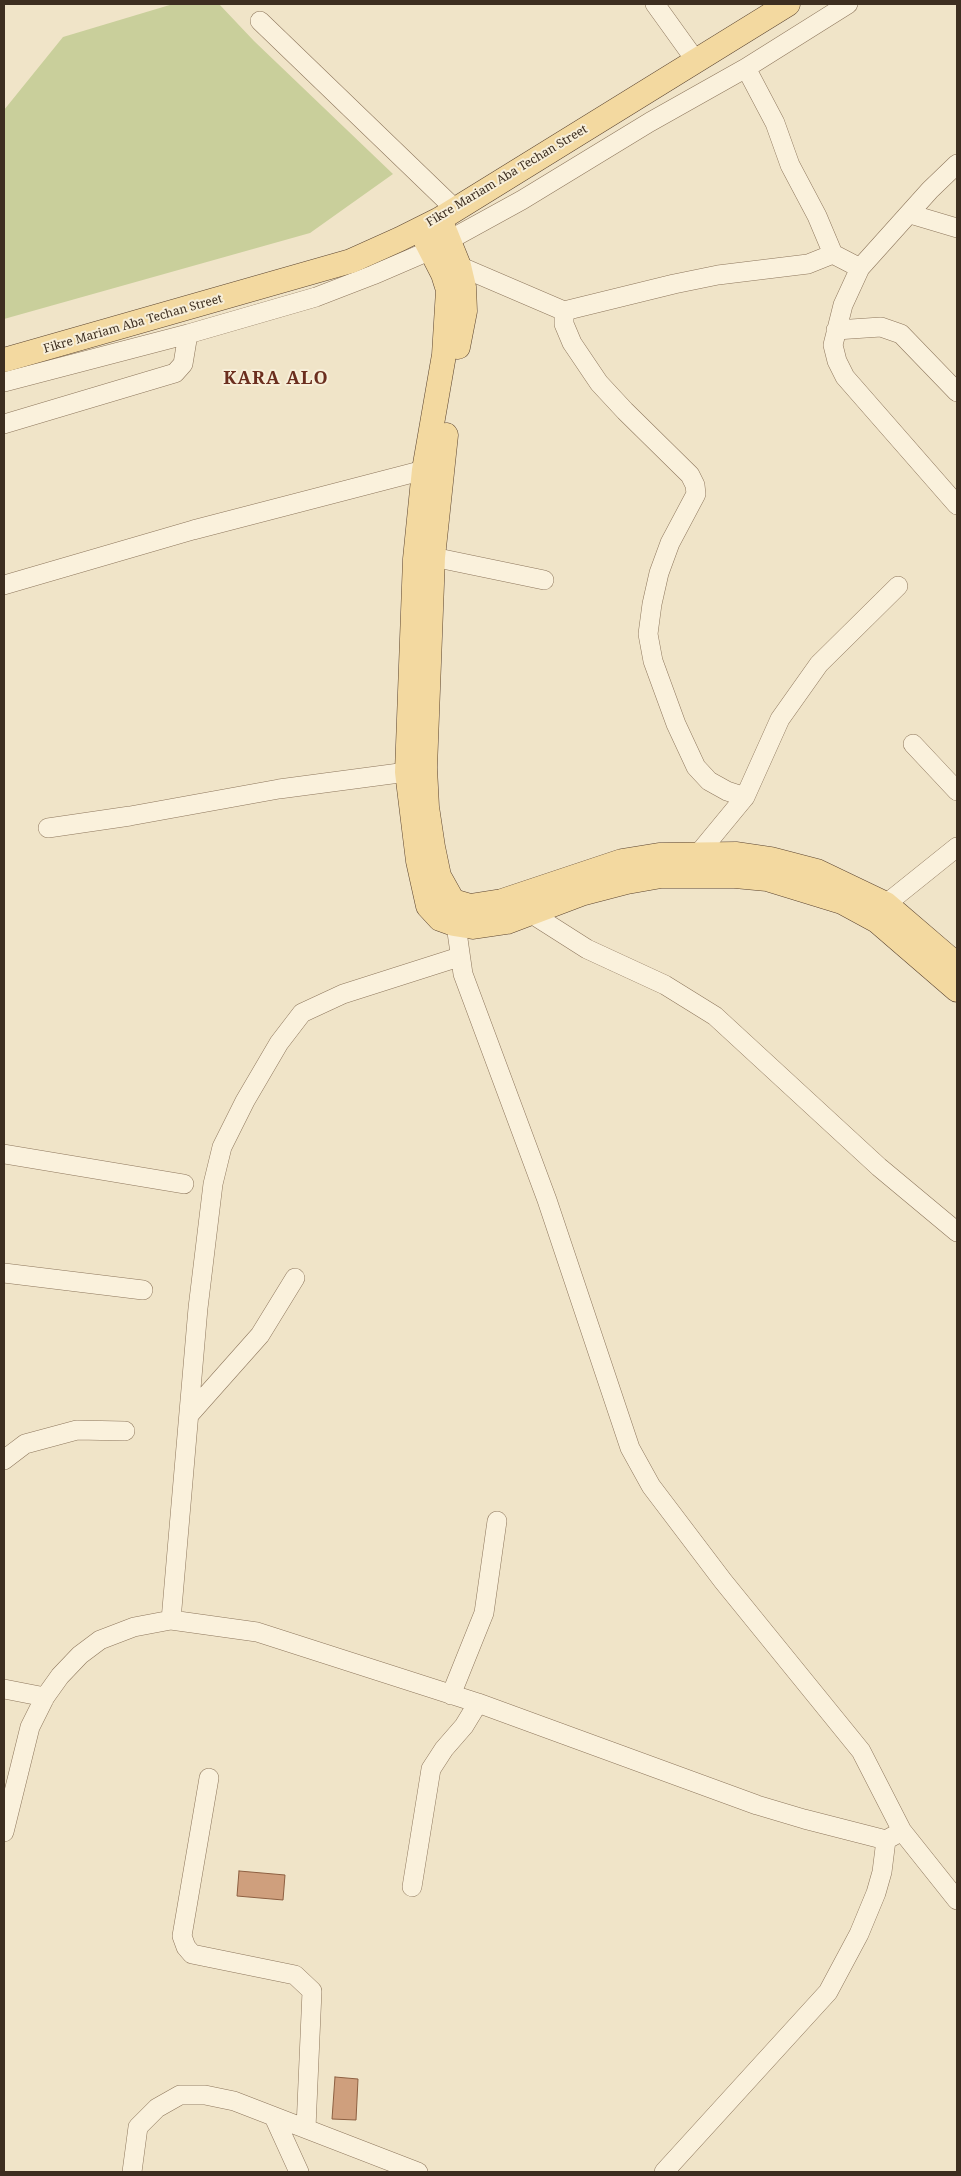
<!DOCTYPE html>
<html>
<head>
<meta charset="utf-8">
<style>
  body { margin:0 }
  #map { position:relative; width:961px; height:2176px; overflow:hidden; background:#f0e4c8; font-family:"Noto Serif",serif }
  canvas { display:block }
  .frame { position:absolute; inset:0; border:5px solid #3d2e20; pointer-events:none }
</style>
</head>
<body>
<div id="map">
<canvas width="961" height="2176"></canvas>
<div class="frame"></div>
</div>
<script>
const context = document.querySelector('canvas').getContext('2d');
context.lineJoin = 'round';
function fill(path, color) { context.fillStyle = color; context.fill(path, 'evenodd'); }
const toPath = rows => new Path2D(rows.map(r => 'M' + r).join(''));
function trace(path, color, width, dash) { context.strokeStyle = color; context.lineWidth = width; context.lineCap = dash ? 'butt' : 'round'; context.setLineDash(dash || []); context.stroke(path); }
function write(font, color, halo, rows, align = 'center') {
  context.font = font + ' "Noto Serif",serif'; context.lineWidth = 4; context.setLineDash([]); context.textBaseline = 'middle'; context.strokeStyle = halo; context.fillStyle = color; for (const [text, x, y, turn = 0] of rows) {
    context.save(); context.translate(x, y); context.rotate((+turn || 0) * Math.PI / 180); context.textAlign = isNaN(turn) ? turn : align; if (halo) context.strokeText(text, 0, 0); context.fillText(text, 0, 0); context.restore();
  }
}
const green = toPath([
  [173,4,219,4,254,41,393,174,310,233,4,319,4,110,63,37]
]);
const building = toPath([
  [239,1871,285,1875,283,1900,237,1896,239,1871],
  [335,2077,358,2079,356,2120,332,2119,335,2077]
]);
const minor = toPath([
  [655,4,696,61],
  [260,21,455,209],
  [746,68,775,123,790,165,817,216,833,254,860,268,843,305,833,345,837,361,845,377,957,505],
  [910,214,957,228],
  [459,266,564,311],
  [860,268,930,190,957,164],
  [836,330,881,327,901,334,957,392],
  [4,382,188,334,316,297,373,275,431,250,522,200,650,122,746,68,848,4],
  [4,424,175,373,183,364,188,334],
  [433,557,544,580],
  [4,585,193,530,424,470],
  [913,744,957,791],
  [745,797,727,791,709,781,696,767,676,724,653,661,648,634,652,604,659,573,670,543,696,494,695,485,690,475,625,411,599,383,572,343,564,324,564,311,674,284,718,275,808,264,833,254],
  [48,828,130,816,279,789,407,772],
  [698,854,745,797,780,719,819,664,898,586],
  [886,904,957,847],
  [454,911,463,974,547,1200,630,1448,651,1486,723,1581,861,1751,902,1831,957,1900],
  [532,914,587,949,665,985,715,1016,879,1167,957,1232],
  [4,1154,184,1184],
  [4,1273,143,1290],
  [189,1415,260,1335,295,1278],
  [4,1460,25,1444,77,1430,125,1431],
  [171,1620,198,1308,213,1184,222,1147,245,1101,279,1043,302,1013,343,994,459,957],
  [4,1689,45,1697],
  [451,1695,484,1613,497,1521],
  [209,1778,182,1936,186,1947,192,1954,295,1975,312,1991,306,2128],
  [4,1832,30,1727,45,1697,60,1676,80,1655,100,1640,134,1627,171,1620,257,1632,478,1703,757,1805,804,1819,886,1840,902,1831],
  [412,1887,431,1769,444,1749,464,1726,478,1703],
  [274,2117,299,2172],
  [132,2172,138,2127,157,2108,180,2095,205,2095,234,2101,418,2172],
  [664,2172,828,1992,859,1934,876,1893,882,1872,886,1840]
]);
const major = toPath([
  [440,219,459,266,464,287,465,311,458,347],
  [420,229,443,274,448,290,444,355,424,470,415,559,407,772,418,861,428,906,440,919,454,924,473,927,507,922,581,894,627,882,661,876,735,876,767,879,842,902,877,921,957,990],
  [4,360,351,261,400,239,440,219,788,4],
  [446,435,433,557,425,768,427,807,433,847,439,876,453,901,470,906,502,901,622,861,659,855,737,854,771,859,817,871,886,904,957,965]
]);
const streetNames = [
  ["Fikre Mariam Aba Techan Street",507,176,-31],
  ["Fikre Mariam Aba Techan Street",133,324,-16]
];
const districtNames = [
  ["KARA ALO",276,379]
];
fill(green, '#c9cf9b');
fill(building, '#cf9f7d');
trace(building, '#8d5f41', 1);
trace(minor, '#8d765c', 20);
trace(major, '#5b4430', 25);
trace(minor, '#faf1dc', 19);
trace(major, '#f3d9a0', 24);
write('12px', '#3d2e20', '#f7eed8', streetNames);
context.letterSpacing = '1px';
write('bold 18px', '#6b2e1e', '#f7eed8', districtNames);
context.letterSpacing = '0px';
</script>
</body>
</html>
